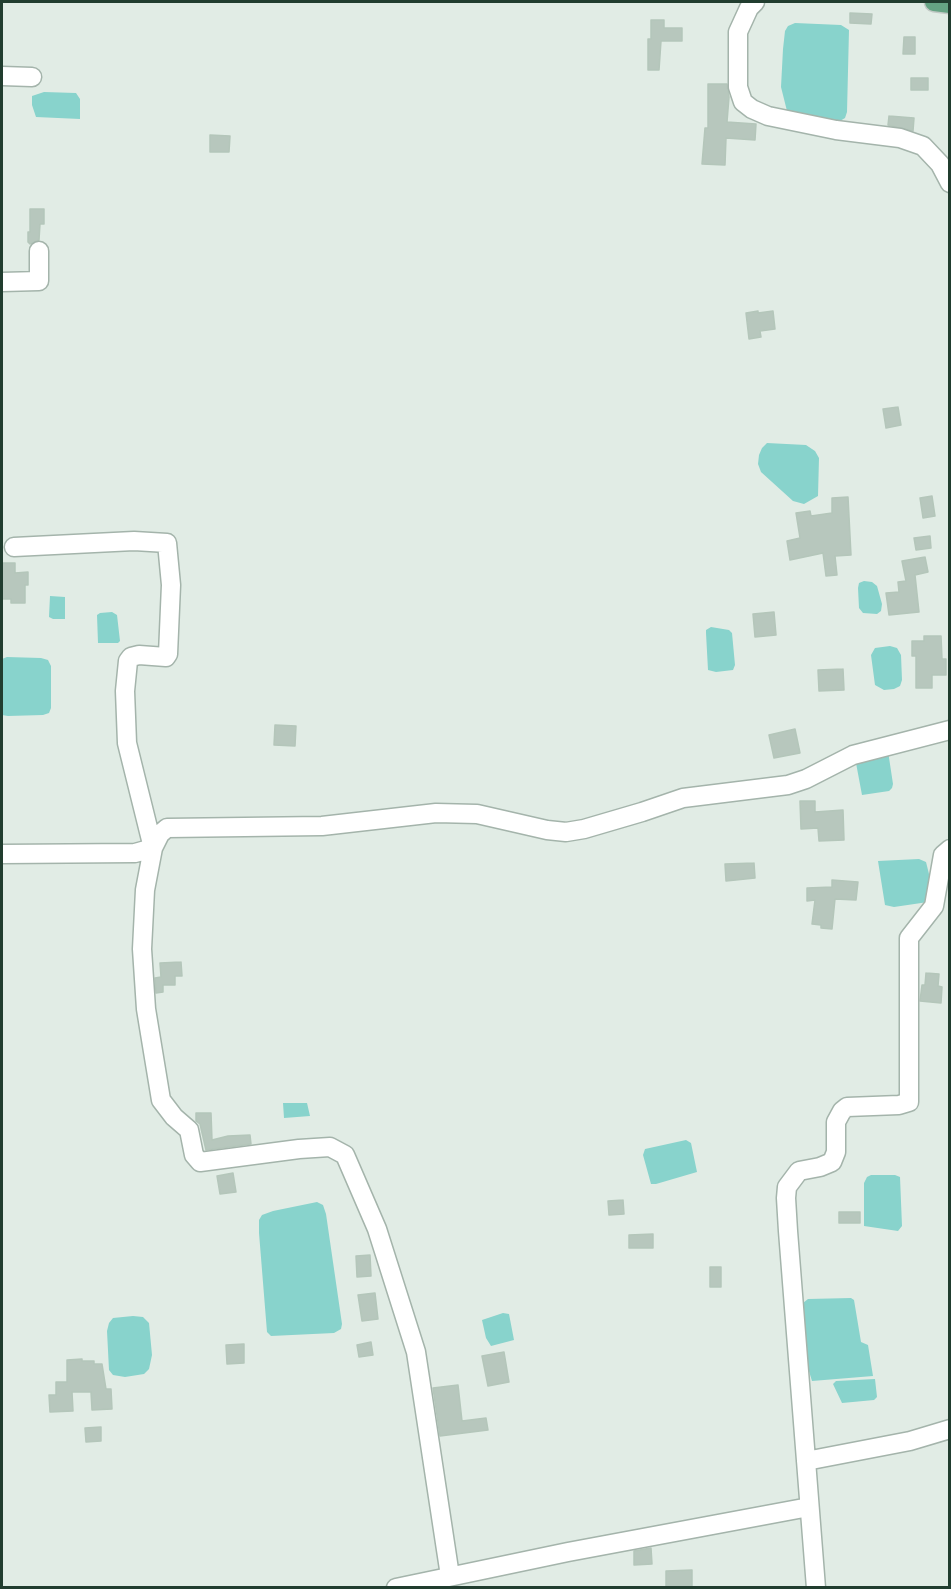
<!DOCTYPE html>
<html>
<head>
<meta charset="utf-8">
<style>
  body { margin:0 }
  #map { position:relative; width:951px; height:1589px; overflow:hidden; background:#e1ece5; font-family:Lato,sans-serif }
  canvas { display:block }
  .frame { position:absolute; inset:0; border:3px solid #213d2f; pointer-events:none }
</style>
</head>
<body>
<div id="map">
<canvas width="951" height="1589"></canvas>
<div class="frame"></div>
</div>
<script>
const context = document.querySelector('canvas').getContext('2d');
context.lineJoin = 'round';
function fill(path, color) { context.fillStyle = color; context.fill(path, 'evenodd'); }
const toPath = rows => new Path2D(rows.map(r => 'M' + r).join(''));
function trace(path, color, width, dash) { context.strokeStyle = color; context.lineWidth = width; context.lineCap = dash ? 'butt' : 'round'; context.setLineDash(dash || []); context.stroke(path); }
const water = toPath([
  [795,23,841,25,849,30,847,112,845,118,840,121,796,118,788,115,781,87,783,49,785,31,788,26],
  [44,92,76,93,80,99,80,119,36,117,32,105,32,96],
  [767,443,806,445,815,451,819,458,818,496,804,504,793,501,761,472,758,464,759,455,762,448],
  [864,581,872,582,877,586,882,604,881,611,877,614,863,613,859,608,858,588,859,583],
  [50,596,65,597,65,619,53,619,49,617],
  [112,612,117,615,120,641,118,643,98,643,97,615,100,613],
  [711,627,729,630,732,633,735,665,733,670,716,672,708,670,706,633,706,630],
  [890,646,897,648,901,655,902,680,900,686,894,689,884,690,875,685,871,655,875,648],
  [7,657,41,658,48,660,51,666,51,708,49,713,43,715,8,716,2,715,2,659],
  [888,751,893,784,892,788,889,791,862,795,856,763],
  [919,859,926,862,933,890,928,902,894,907,885,905,878,861],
  [283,1103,307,1103,310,1116,284,1118],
  [686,1140,691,1143,697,1172,656,1184,651,1184,643,1155,645,1149],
  [871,1175,895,1175,900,1177,902,1226,898,1231,864,1226,864,1183,867,1177],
  [317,1202,323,1205,326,1214,342,1324,341,1329,334,1333,271,1336,267,1332,259,1233,259,1220,262,1215,273,1211],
  [851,1298,854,1300,861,1342,868,1345,873,1376,812,1381,808,1368,803,1303,808,1299],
  [503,1313,509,1314,514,1340,491,1346,486,1338,482,1320],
  [133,1316,143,1317,149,1323,152,1355,149,1369,144,1374,125,1377,113,1375,109,1370,107,1331,109,1323,113,1318],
  [875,1379,877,1397,874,1400,842,1403,833,1384,836,1381]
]);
const building = toPath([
  [850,13,872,14,871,24,850,23,850,13],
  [651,20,664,20,664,28,682,28,682,41,661,41,659,70,648,70,648,39,651,39,651,20],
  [904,37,915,37,915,54,903,54,904,37],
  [911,78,928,78,928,90,911,90,911,78],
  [708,84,727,84,729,97,727,122,756,124,755,140,726,138,725,165,702,164,705,128,708,128,708,84],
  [889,116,914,118,913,131,888,125,889,116],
  [210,135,230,136,229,152,210,152,210,135],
  [30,209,44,209,44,224,40,224,39,240,30,244,28,242,28,232,30,232,30,209],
  [758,311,758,313,773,311,775,329,760,331,761,337,749,339,746,313,758,311],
  [898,407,901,425,886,428,883,409,898,407],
  [932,496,935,516,923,518,920,498,932,496],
  [848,497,851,555,835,556,837,575,826,576,823,553,790,560,787,541,800,538,796,513,810,511,811,516,832,513,832,498,848,497],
  [930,536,931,548,916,550,914,538,930,536],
  [925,557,928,572,915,575,919,612,889,615,886,593,899,592,898,582,906,581,902,561,925,557],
  [2,563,15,563,15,573,28,572,28,585,25,585,25,603,11,603,11,599,2,599,2,563],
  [774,612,776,635,755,637,753,614,774,612],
  [924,636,941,636,942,659,946,659,946,675,932,675,932,688,916,688,916,656,912,656,912,641,924,641,924,636],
  [843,669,844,690,819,691,818,670,843,669],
  [275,725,296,726,295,746,274,745,275,725],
  [795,729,800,753,774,758,769,735,795,729],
  [800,801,815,801,815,812,843,810,844,840,819,841,818,828,801,829,800,801],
  [754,863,755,878,726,881,725,864,754,863],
  [832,880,858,882,856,900,835,899,832,929,821,928,821,925,812,924,815,900,807,901,807,888,832,887,832,880],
  [181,962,182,976,175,976,175,985,163,985,163,992,156,993,155,978,161,977,160,963,181,962],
  [926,973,939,974,938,986,942,987,941,1003,920,1001,922,985,925,985,926,973],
  [196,1113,211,1113,212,1140,228,1136,250,1135,251,1144,206,1150,200,1124,196,1121,196,1113],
  [233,1173,236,1192,220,1194,217,1176,233,1173],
  [623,1200,624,1214,609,1215,608,1201,623,1200],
  [839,1212,860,1212,860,1223,839,1223,839,1212],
  [653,1234,653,1248,629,1248,629,1235,653,1234],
  [370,1255,371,1276,357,1277,356,1256,370,1255],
  [710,1267,721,1267,721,1287,710,1287,710,1267],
  [375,1293,378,1319,362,1321,358,1295,375,1293],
  [371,1342,373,1355,359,1357,357,1345,371,1342],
  [244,1344,244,1363,227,1364,226,1345,244,1344],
  [504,1352,509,1382,488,1386,482,1356,504,1352],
  [82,1359,82,1361,94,1361,94,1364,102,1364,106,1389,111,1389,112,1409,92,1410,91,1392,72,1392,73,1411,50,1412,49,1395,56,1395,56,1382,67,1382,67,1360,82,1359],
  [458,1385,462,1421,486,1418,488,1430,440,1436,433,1388,458,1385],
  [101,1427,101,1441,86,1442,85,1428,101,1427],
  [651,1548,652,1564,634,1565,634,1551,651,1548],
  [692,1570,692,1587,666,1587,666,1571,692,1570]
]);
const minor = toPath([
  [755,2,749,8,738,32,738,87,743,102,752,109,768,116,836,130,900,138,923,146,940,164,950,183],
  [2,76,32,77],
  [2,282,39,281,39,251],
  [14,547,134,541,167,543,171,585,168,654,166,657,139,655,131,657,128,661,125,691,127,743,153,848,145,890,142,949,146,1009,161,1100,174,1117,189,1130,194,1155,200,1162,299,1149,330,1147,345,1155,377,1229,416,1352,450,1576],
  [2,854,135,853,153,848,160,834,167,828,322,826,436,813,477,814,547,830,566,832,584,829,642,812,683,798,788,785,806,779,853,755,950,730],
  [806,1461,910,1441,950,1429],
  [396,1588,568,1552,809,1507],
  [816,1588,788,1231,786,1198,787,1187,799,1171,820,1167,832,1162,836,1152,836,1122,842,1111,847,1107,899,1105,909,1102,909,938,934,906,943,855,950,849]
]);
const major = toPath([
  [934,2,950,4]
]);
fill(water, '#88d3cc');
fill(building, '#b7c7bd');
trace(building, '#b4c6ba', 1.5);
trace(minor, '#a4b4ab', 21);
trace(major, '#c1c9c5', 21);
trace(minor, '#fff', 18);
trace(major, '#65a383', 18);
</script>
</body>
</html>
